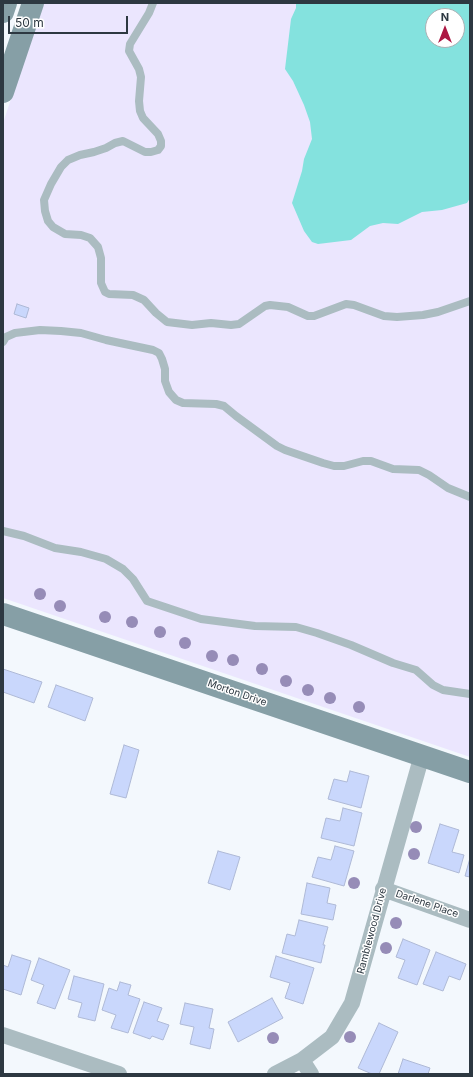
<!DOCTYPE html>
<html>
<head>
<meta charset="utf-8">
<style>
  body { margin:0 }
  #map { position:relative; width:473px; height:1077px; overflow:hidden; background:#f3f8fd; font-family:Inter,sans-serif }
  canvas { display:block }
  .frame { position:absolute; inset:0; border:4px solid #2d3841; pointer-events:none }
  .north { position:absolute; left:425px; top:8px; width:40px; height:40px; box-sizing:border-box; background:#fff; border:1px solid #abafb3; border-radius:50%; rotate:0deg; font-size:11px; font-weight:700; line-height:16px; text-align:center; color:#2d3841 }
  .north::after { content:''; display:block; margin:auto; width:14px; height:18px; background:#ac1743; clip-path:polygon(50% 0,100% 100%,50% 72%,0 100%) }
  .scale { position:absolute; left:8px; top:16px; width:120px; height:18px; box-sizing:border-box; border:2px solid #2d3841; border-top:0; padding-left:5px; font-size:12px; line-height:14px; white-space:nowrap; color:#2d3841; -webkit-text-stroke:3px #fff; paint-order:stroke }
</style>
</head>
<body>
<div id="map">
<canvas width="473" height="1077"></canvas>
<div class="frame"></div>
<div class="north">N</div>
<div class="scale">50 m</div>
</div>
<script>
const context = document.querySelector('canvas').getContext('2d');
context.lineJoin = 'round';
function fill(path, color) { context.fillStyle = color; context.fill(path, 'evenodd'); }
const toPath = rows => new Path2D(rows.map(r => 'M' + r).join(''));
function trace(path, color, width, dash) { context.strokeStyle = color; context.lineWidth = width; context.lineCap = dash ? 'butt' : 'round'; context.setLineDash(dash || []); context.stroke(path); }
function write(font, color, halo, rows, align = 'center') {
  context.font = font + ' Inter,sans-serif'; context.lineWidth = 3; context.setLineDash([]); context.textBaseline = 'middle'; context.strokeStyle = halo; context.fillStyle = color; for (const [text, x, y, turn = 0] of rows) {
    context.save(); context.translate(x, y); context.rotate((+turn || 0) * Math.PI / 180); context.textAlign = isNaN(turn) ? turn : align; if (halo) context.strokeText(text, 0, 0); context.fillText(text, 0, 0); context.restore();
  }
}
const green = toPath([
  [43,3,470,3,470,757,3,598,3,123],
  [433,16,457,16,457,40,433,40]
]);
const water = toPath([
  [296,3,470,3,470,198,467,203,442,210,422,212,398,224,383,223,370,226,351,240,318,244,312,242,304,231,292,203,302,171,304,159,312,139,310,122,304,105,293,81,285,69,291,19,296,8],
  [433,16,457,16,457,40,433,40]
]);
const building = toPath([
  [17,304,29,308,26,318,14,314,17,304],
  [3,669,42,682,34,703,3,692,3,669],
  [56,685,93,698,85,721,48,707,56,685],
  [124,745,139,750,126,798,110,794,124,745],
  [350,771,369,776,361,808,328,799,334,779,347,782,350,771],
  [343,808,362,813,354,846,321,838,326,818,340,821,343,808],
  [440,824,459,830,452,852,464,855,459,873,428,863,440,824],
  [335,846,354,851,344,886,312,877,318,857,331,860,335,846],
  [218,851,240,857,230,890,208,883,218,851],
  [470,858,470,877,465,876,470,858],
  [307,883,330,888,327,903,336,905,333,920,301,914,307,883],
  [299,920,328,927,323,945,325,945,321,963,282,953,287,934,295,936,299,920],
  [403,939,430,950,417,985,398,978,405,960,396,957,403,939],
  [436,952,466,964,460,980,449,976,443,991,423,984,436,952],
  [12,955,31,961,21,995,3,989,3,965,8,967,12,955],
  [276,956,314,968,303,1004,285,998,290,983,270,977,276,956],
  [39,958,70,970,55,1009,37,1003,44,985,31,980,39,958],
  [74,976,104,984,95,1021,78,1017,82,1003,68,999,74,976],
  [120,982,131,985,128,995,140,999,128,1033,111,1028,116,1015,102,1010,109,988,117,991,120,982],
  [272,998,283,1018,238,1042,228,1022,272,998],
  [144,1002,162,1008,157,1021,169,1025,163,1040,152,1036,150,1039,133,1033,144,1002],
  [185,1003,213,1009,209,1028,214,1029,210,1049,190,1044,194,1027,180,1024,185,1003],
  [379,1023,398,1032,379,1074,372,1074,358,1068,379,1023],
  [403,1059,430,1068,428,1074,398,1074,403,1059]
]);
const lane = toPath([
  [153,3,149,13,130,44,129,51,139,69,141,77,139,101,140,111,143,118,158,134,161,141,161,146,158,150,151,152,145,152,123,141,115,143,106,148,94,152,80,155,68,160,61,167,51,184,44,200,45,211,48,221,53,227,65,234,81,235,90,238,98,247,101,258,101,283,105,292,109,294,133,295,144,300,156,313,167,322,192,325,211,323,231,325,239,324,265,306,270,305,288,307,308,316,314,316,346,304,354,305,384,316,397,317,423,315,438,312,470,301],
  [3,342,6,337,15,333,40,330,61,331,81,333,106,340,153,350,159,353,162,359,165,369,165,381,169,392,176,400,183,403,216,404,224,406,236,416,277,446,285,450,323,463,334,466,344,466,363,461,371,461,393,469,419,470,429,475,448,488,470,497],
  [3,531,24,536,55,548,81,552,106,559,123,569,133,579,147,601,201,619,255,626,296,627,317,633,351,645,393,663,416,670,433,685,443,690,470,694]
]);
const street = toPath([
  [383,889,470,920],
  [3,1035,119,1074],
  [302,1060,311,1074],
  [275,1074,302,1060,332,1037,352,1003,422,755]
]);
const secondary = toPath([
  [3,12,6,3],
  [3,92,33,3],
  [3,614,470,772]
]);
const trees = [
  [40,594],
  [60,606],
  [105,617],
  [132,622],
  [160,632],
  [185,643],
  [212,656],
  [233,660],
  [262,669],
  [286,681],
  [308,690],
  [330,698],
  [359,707],
  [416,827],
  [414,854],
  [354,883],
  [396,923],
  [386,948],
  [350,1037],
  [273,1038]
];
const streetNames = [
  ["Morton Drive",237,693,19],
  ["Darlene Place",427,904,19],
  ["Ramblewood Drive",372,931,-75]
];
fill(green, '#ebe6fe');
fill(water, '#84e2de');
fill(building, '#c9d7fc');
trace(building, '#aeb9d6', 1);
trace(lane, '#abbcc1', 8);
trace(street, '#abbcc1', 16);
trace(secondary, '#869fa6', 22);
context.fillStyle = '#968cb7';
for (const [x, y] of trees) { context.beginPath(); context.arc(x, y, 6, 0, 2 * Math.PI); context.fill(); }
write('10px', '#2d3841', '#fff', streetNames);
</script>
</body>
</html>
